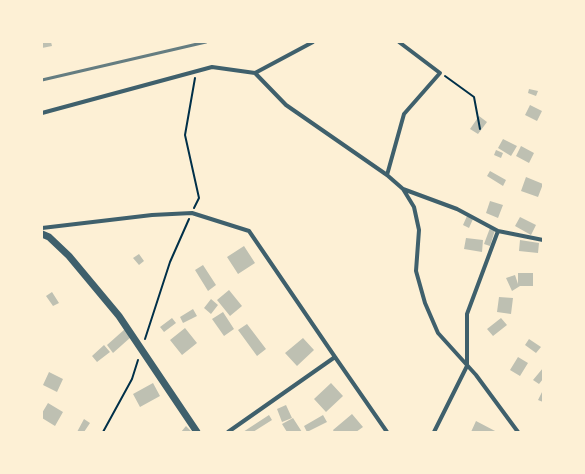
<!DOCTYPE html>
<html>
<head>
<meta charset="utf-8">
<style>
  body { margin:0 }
  #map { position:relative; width:585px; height:474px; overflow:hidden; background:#fdf0d5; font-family:Rubik,sans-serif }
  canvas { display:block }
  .frame { position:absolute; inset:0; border:43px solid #fdf0d5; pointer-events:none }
</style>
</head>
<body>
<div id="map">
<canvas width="585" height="474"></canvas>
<div class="frame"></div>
</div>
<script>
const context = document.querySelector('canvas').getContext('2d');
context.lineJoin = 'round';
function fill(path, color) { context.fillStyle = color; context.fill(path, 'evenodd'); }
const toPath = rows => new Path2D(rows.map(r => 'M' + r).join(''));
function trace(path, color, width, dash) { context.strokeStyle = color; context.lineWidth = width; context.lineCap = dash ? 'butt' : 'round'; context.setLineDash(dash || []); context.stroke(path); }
const building = toPath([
  [42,42,51,42,52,46,42,48],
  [529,89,538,91,536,96,528,93],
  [530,105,542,111,537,121,525,115],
  [479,116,487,122,478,134,470,129],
  [503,139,517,146,511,156,498,148],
  [521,146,534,153,529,163,516,156],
  [496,150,503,153,501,158,494,155],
  [490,171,506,180,503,186,487,176],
  [526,177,543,184,538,197,521,191],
  [490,201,503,205,498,218,486,213],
  [467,216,473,219,469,228,463,225],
  [520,217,536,225,531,235,515,226],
  [490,228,495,230,490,246,484,244],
  [466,238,483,240,482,252,464,249],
  [520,240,539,243,538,253,519,251],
  [244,246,255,263,238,274,227,257],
  [139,254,144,261,139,265,133,258],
  [203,265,216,285,208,291,195,270],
  [518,273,533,273,533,286,520,286,512,291,506,278,515,275,518,284],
  [229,290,242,306,230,316,217,300],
  [52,292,59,303,53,306,46,296],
  [499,297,513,298,511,314,497,312],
  [211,299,218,305,211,314,204,308],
  [193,309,197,316,183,323,180,317],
  [223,312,234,329,224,336,212,319],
  [172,318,176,323,164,332,160,327],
  [501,318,507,325,493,336,487,329],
  [247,324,266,349,257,356,238,330],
  [185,328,197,343,182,355,170,340],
  [125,329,131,337,113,353,107,345],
  [303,338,314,350,297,366,285,353],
  [529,339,541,347,536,353,525,345],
  [104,345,110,352,97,362,92,356],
  [518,357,528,363,520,376,510,370],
  [543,368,543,379,539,384,533,380],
  [49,372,63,379,57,392,43,385],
  [153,383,160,396,140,407,133,394],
  [331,383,343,396,326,412,314,399],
  [543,390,543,402,538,400],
  [48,403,63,412,55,426,42,418,42,413],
  [286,405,292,418,282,422,277,409],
  [352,414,363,427,356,432,334,432,333,430],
  [269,415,272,420,253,432,243,432],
  [323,415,327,422,307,432,304,426],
  [293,418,302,432,287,432,282,424],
  [84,419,90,423,84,432,77,432],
  [476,421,497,432,471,432],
  [186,426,192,432,181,432]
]);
const path = toPath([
  [445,76,474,97,480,129],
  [194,208,199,198,185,135,195,78],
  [145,339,170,262,189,219],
  [103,432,132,379,138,360]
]);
const minor = toPath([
  [255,73,313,42],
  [42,113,212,67,255,73,286,105,387,175,403,189,414,207,419,230,416,271,425,303,438,333,476,375,518,432],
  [387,175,404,114,440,73,399,42],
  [403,189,457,209,498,231,543,240],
  [42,228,152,215,192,213,249,231,335,357],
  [228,432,335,357,387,432],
  [434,432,467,366,467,314,498,231]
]);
const tertiary = toPath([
  [42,234,49,237,69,256,119,316,197,432]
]);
const rail = toPath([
  [42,80,206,42]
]);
fill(building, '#bec0b2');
trace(path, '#003049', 2);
trace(minor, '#3f606c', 4);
trace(tertiary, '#3f606c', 7);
trace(rail, '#657d81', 3);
</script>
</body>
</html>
